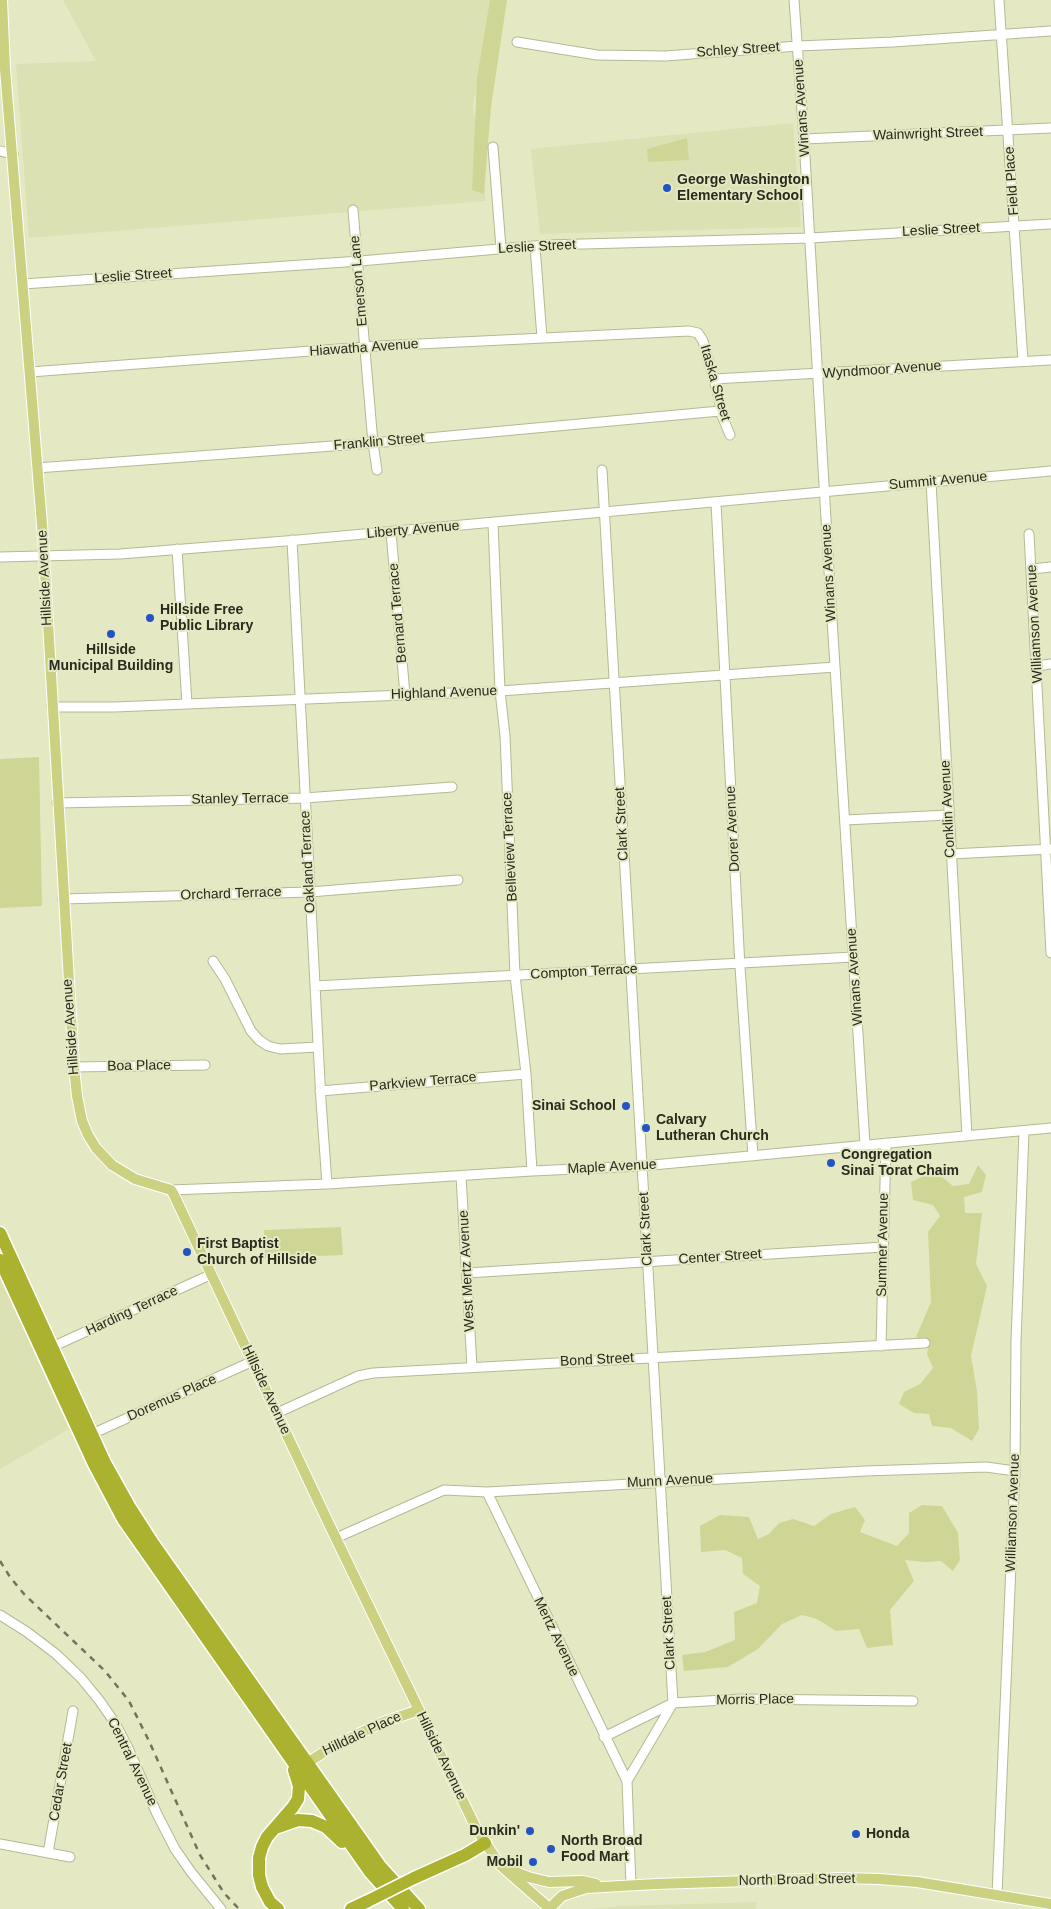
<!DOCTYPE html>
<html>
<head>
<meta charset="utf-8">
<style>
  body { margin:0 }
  canvas { display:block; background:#e4e9c4 }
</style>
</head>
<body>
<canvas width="1051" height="1909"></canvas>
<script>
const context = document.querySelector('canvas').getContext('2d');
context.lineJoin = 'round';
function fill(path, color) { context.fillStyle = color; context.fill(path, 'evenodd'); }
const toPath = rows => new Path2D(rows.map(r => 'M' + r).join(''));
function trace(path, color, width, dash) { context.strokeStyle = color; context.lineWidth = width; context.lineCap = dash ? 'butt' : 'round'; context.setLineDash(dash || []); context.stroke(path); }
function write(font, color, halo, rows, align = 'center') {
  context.font = font + ' Helvetica,sans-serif'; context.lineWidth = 4; context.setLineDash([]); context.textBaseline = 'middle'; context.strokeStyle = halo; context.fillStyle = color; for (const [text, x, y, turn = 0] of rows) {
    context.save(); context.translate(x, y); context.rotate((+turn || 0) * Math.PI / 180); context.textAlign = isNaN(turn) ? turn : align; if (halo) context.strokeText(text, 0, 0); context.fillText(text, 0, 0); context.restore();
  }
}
const built = toPath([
  [63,0,491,0,473,107,486,201,29,238,16,64,96,61],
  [793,123,801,227,540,234,531,149],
  [0,1277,69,1429,0,1469],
  [757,1902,756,1909,590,1909,622,1906]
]);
const green = toPath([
  [490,0,507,0,491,107,484,194,472,190,477,78],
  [687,138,689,160,648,162,647,149],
  [39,757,42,906,0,908,0,759],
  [978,1165,986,1175,982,1192,964,1197,965,1213,982,1213,976,1264,987,1286,971,1356,977,1391,979,1429,972,1441,951,1428,932,1426,929,1414,914,1413,899,1404,904,1392,920,1384,933,1368,927,1354,929,1341,916,1337,931,1302,928,1232,940,1216,933,1205,913,1200,911,1182,925,1175,942,1177,953,1186,969,1184],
  [341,1227,343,1255,265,1258,264,1230],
  [922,1505,942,1506,958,1533,960,1560,953,1571,941,1561,925,1562,905,1560,914,1581,890,1610,893,1645,867,1648,859,1629,836,1631,817,1619,802,1615,782,1624,758,1649,728,1667,684,1671,682,1655,705,1652,735,1640,734,1612,757,1603,760,1586,743,1574,742,1558,725,1550,701,1552,700,1526,720,1515,749,1517,758,1539,769,1534,779,1523,793,1519,814,1526,831,1514,855,1507,865,1520,860,1532,897,1546,909,1533,909,1513]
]);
const minor = toPath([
  [794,0,804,139,829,571,865,1145],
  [999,0,1023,361],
  [517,42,597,55,665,56,798,46,893,42,1051,31],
  [804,139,1051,128],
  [493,147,501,248],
  [0,151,13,154],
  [353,210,373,443,377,470],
  [535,246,542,338],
  [23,284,360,261,545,245,810,238,1051,224],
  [30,372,378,346,689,331,698,333,703,341,720,402,720,411,730,435],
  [714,379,1051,360],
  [37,468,373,443,720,411],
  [602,470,673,1703,627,1781,631,1885],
  [931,482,967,1136],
  [716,503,740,967,753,1156],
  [493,523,500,691,505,736,515,975,526,1074,532,1171],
  [391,532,405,695],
  [1029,534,1051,953],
  [292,540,321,1101,327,1184],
  [177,549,187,704],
  [0,557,120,554,298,540,1051,471],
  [1032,569,1051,567],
  [1037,666,1051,664],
  [52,707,115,707,500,691,835,667],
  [57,803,305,798,452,787],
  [845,820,948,815],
  [951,854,1051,849],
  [63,899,310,892,458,880],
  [213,961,225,979,251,1031,259,1040,268,1046,280,1049,318,1047],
  [315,986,853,957],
  [74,1067,205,1065],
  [320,1091,526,1074],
  [461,1176,472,1367],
  [171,1190,327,1184,532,1171,642,1166,1051,1128],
  [467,1273,883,1247],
  [881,1346,886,1143],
  [52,1347,212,1274],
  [277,1413,358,1376,373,1373,925,1343],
  [92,1434,253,1361],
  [487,1492,627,1781],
  [336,1538,444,1490,487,1492,865,1471,986,1467,1015,1471],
  [0,1615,27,1632,56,1654,81,1678,99,1700,115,1723,128,1748,157,1814,175,1849,191,1872,221,1909],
  [604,1737,673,1703,741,1699,913,1701],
  [0,1844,70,1857],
  [48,1853,73,1711],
  [997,1895,1015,1471,1016,1341,1024,1131]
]);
const major = toPath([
  [2,0,5,69,43,537,74,1067,77,1096,82,1121,88,1135,96,1148,112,1165,135,1179,171,1190,173,1193,328,1522,477,1830,500,1865,549,1908],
  [307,1763,332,1747,381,1723,419,1710],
  [508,1869,528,1877,549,1882,582,1881,596,1884],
  [549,1909,562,1896,586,1888,656,1884,841,1878,879,1879,917,1882,1051,1904]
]);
const highway = toPath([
  [0,1233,105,1463,129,1506,152,1542,380,1866,419,1909],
  [0,1260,94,1464,123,1519,370,1872,403,1909],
  [278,1827,298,1820,312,1821,326,1827,342,1842],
  [414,1878,465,1855,485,1843],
  [278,1909,270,1902,262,1887,259,1875,259,1858,262,1847,267,1837,293,1807,298,1799,299,1786,294,1770],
  [351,1909,368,1901]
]);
const rail = toPath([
  [0,1561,10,1577,24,1594,105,1671,129,1701,149,1741,200,1855,224,1893,239,1909]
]);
const highwayBridge = toPath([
  [368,1901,414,1878]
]);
const markers = [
  [667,188,5,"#2355c2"],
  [150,618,5,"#2355c2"],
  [111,634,5,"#2355c2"],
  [626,1106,5,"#2355c2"],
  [646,1128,5,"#2355c2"],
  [831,1163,5,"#2355c2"],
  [187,1252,5,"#2355c2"],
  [530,1831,5,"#2355c2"],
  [856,1834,5,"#2355c2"],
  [551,1849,5,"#2355c2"],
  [533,1862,5,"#2355c2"]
];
const streetNames = [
  ["Schley Street",738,50,-4],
  ["Winans Avenue",802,108,-94],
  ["Wainwright Street",928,134,-2],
  ["Field Place",1012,181,-94],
  ["Leslie Street",941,230,-3],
  ["Leslie Street",537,247,-3],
  ["Leslie Street",133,276,-4],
  ["Emerson Lane",359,281,-95],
  ["Hiawatha Avenue",364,348,-4],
  ["Wyndmoor Avenue",882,370,-4],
  ["Itaska Street",715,383,74],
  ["Franklin Street",379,442,-5],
  ["Summit Avenue",938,481,-5],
  ["Liberty Avenue",413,530,-5],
  ["Winans Avenue",829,573,-93],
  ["Hillside Avenue",45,578,-93],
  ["Bernard Terrace",398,613,-95],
  ["Williamson Avenue",1035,624,-93],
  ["Highland Avenue",444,693,-2],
  ["Stanley Terrace",240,799,-1],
  ["Conklin Avenue",948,809,-93],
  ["Clark Street",622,824,-93],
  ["Dorer Avenue",733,829,-93],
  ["Belleview Terrace",510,847,-93],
  ["Oakland Terrace",308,862,-93],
  ["Orchard Terrace",231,894,-2],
  ["Compton Terrace",584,972,-3],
  ["Winans Avenue",855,977,-94],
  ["Hillside Avenue",71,1027,-94],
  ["Boa Place",139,1066,-1],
  ["Parkview Terrace",423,1082,-5],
  ["Maple Avenue",612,1167,-3],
  ["Clark Street",646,1229,-93],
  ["Summer Avenue",883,1245,-89],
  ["Center Street",720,1257,-4],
  ["West Mertz Avenue",467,1271,-93],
  ["Harding Terrace",132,1311,-25],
  ["Bond Street",597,1360,-3],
  ["Hillside Avenue",266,1390,65],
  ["Doremus Place",172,1398,-24],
  ["Munn Avenue",670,1481,-3],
  ["Williamson Avenue",1013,1513,-88],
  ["Clark Street",669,1633,-93],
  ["Mertz Avenue",556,1637,64],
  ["Morris Place",755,1700,-1],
  ["Hilldale Place",362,1734,-25],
  ["Hillside Avenue",441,1756,64],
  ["Central Avenue",132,1762,64],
  ["Cedar Street",61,1782,-80],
  ["North Broad Street",797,1880,-1]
];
const poiNames = [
  ["George Washington",677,180],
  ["Elementary School",677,196],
  ["Hillside Free",160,610],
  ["Public Library",160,626],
  ["Hillside",111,650,"center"],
  ["Municipal Building",111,666,"center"],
  ["Sinai School",616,1106,"right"],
  ["Calvary",656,1120],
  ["Lutheran Church",656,1136],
  ["Congregation",841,1155],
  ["Sinai Torat Chaim",841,1171],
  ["First Baptist",197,1244],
  ["Church of Hillside",197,1260],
  ["Dunkin'",520,1831,"right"],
  ["Honda",866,1834],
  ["North Broad",561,1841],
  ["Food Mart",561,1857],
  ["Mobil",523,1862,"right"]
];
fill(built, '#dce1b4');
fill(green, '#cfd695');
trace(minor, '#b4b995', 11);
trace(major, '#fff', 12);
trace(highway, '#fff', 15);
trace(minor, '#fff', 9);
trace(major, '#ccd182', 10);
trace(highway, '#aab22f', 12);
trace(rail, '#71745d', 2.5, [6, 6]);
trace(highwayBridge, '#fff', 15, []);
trace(highwayBridge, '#aab22f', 12);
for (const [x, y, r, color] of markers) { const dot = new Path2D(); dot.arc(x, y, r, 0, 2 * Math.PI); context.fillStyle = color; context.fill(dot); trace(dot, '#e4e9c4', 2); }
write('14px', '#2a2b1d', '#e4e9c4', streetNames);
write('bold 14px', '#2a2b1d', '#e4e9c4', poiNames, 'left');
</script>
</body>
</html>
